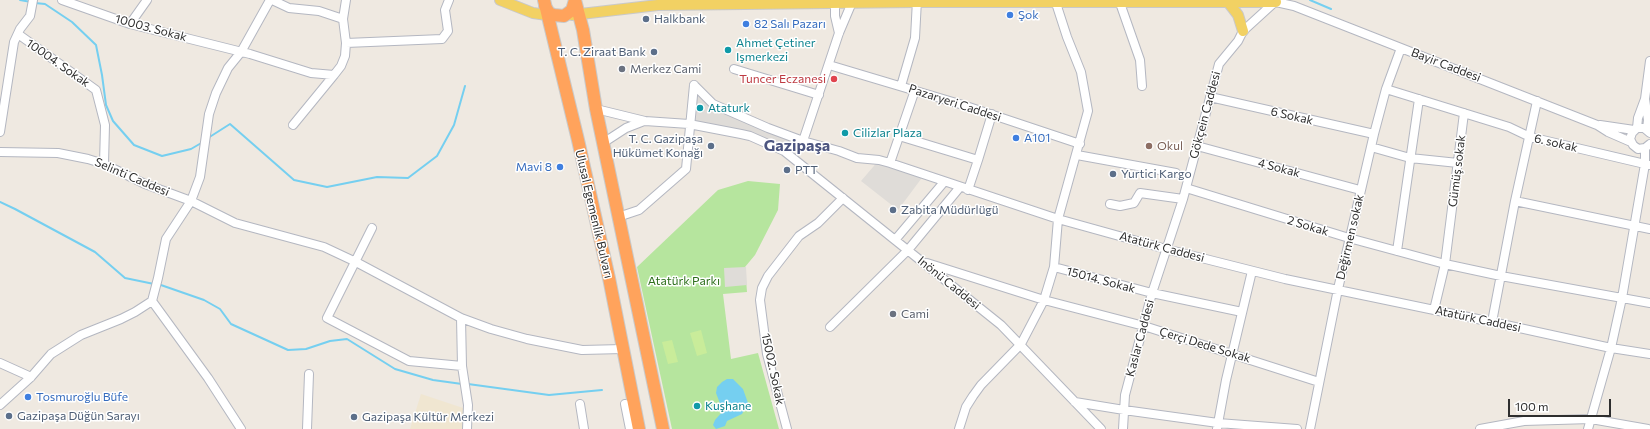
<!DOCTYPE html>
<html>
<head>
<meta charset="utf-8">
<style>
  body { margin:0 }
  #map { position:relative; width:1650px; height:429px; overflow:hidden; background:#efe9e1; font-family:Commissioner,sans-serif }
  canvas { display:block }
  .scale { position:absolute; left:1508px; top:399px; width:103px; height:18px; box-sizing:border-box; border:2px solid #2e2e2e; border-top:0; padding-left:5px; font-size:12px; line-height:14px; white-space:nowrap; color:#2e2e2e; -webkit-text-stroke:3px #fff; paint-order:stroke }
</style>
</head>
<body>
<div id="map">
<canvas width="1650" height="429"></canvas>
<div class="scale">100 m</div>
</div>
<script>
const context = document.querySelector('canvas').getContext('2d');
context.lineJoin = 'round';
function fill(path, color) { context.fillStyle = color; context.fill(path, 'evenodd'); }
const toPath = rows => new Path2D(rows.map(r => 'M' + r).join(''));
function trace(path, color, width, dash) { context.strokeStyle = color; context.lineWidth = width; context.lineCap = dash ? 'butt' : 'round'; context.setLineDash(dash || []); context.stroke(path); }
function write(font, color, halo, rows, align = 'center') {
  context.font = font + ' Commissioner,sans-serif'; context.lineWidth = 3; context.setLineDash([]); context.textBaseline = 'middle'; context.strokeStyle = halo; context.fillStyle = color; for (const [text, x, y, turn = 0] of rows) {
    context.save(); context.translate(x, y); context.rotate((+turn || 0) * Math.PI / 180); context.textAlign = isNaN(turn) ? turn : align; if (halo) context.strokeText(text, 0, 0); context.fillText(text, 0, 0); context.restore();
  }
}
const education = toPath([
  [421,394,463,408,463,429,410,429]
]);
const green = toPath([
  [748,181,780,184,778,210,755,255,745,267,747,292,723,294,731,359,758,353,779,429,672,429,637,267,718,190]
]);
const pitch = toPath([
  [701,330,707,353,697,356,690,333],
  [672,340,678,362,668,364,662,342]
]);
const plaza = toPath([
  [694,85,713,104,795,138,784,151,772,145,689,124],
  [879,160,924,175,898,210,861,181],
  [746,267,747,285,725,287,724,268]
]);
const water = toPath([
  [727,379,733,379,743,389,748,403,742,414,727,421,725,426,716,429,713,425,715,420,723,411,716,393,717,387,722,382]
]);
const stream = toPath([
  [20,0,31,2],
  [1310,0,1331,9],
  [35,3,45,4,72,22,96,45,102,75,106,105,113,121,134,145,162,156,191,149,203,142],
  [208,138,230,124,294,180,327,187,377,177,408,178,437,156,454,125,465,86],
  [0,202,15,209,95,252,125,278,154,284],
  [158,284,204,300,220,309,231,324,288,350,306,349,330,341,347,339,395,369,433,380,462,384],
  [468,384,549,395,602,390]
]);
const minor = toPath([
  [62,0,130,24,250,54,311,73,334,75,341,66,345,56,346,43,343,19,346,0],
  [272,0,289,8,319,11,343,19],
  [835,0,835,16,839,33],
  [1276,2,1294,6,1597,125,1608,132,1631,142],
  [1120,3,1140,60,1142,86],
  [130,24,147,0],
  [18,34,96,90,105,125,104,164],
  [346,43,442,39,448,31,445,10,449,0],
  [829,65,963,105,1080,144],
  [734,69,819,95],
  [694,85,713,104,768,128,803,141,839,151,857,158,879,160,890,163,1058,219,1166,249,1285,279,1492,322,1611,348,1650,354],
  [901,86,915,38,917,0],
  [1386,89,1509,127,1530,137,1649,165],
  [1210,97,1374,134],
  [1645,99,1648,120,1647,129],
  [596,109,645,121,689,124,741,134,750,136,784,151,794,144,803,141,839,33,853,0],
  [293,125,334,75],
  [1600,125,1634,130],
  [1637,128,1638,118,1645,99,1650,61],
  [0,132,14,42,20,29,30,16,33,0],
  [1650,133,1644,128,1637,128,1632,133,1630,139,1633,145,1638,149,1645,148,1650,144],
  [899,136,978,160,968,190],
  [603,143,626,128,644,121],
  [1197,146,1360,190],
  [1371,147,1410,158,1458,163],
  [784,151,1001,325,1101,429],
  [0,152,58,153,88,159,104,164,145,184,191,201,235,223,324,247,356,262,461,318,491,329,527,339,582,350,623,349],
  [1077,155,1176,173],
  [978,160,992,114],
  [890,163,915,90],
  [1186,188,1349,238,1445,264,1501,276,1650,303],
  [1515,201,1650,229],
  [1110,204,1120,206,1134,203,1140,193,1183,199],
  [618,217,639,210,686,169,694,85],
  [372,228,327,318,409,361,462,366],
  [895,240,944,182],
  [1397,251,1419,99],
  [927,263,1044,300,1144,326,1319,382],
  [1054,267,1152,293,1242,312],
  [152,301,208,378,241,429],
  [1434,310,1445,264,1464,113],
  [461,318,462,366,468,405,467,429],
  [1492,322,1515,201,1537,101],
  [830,327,908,250,960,187],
  [0,363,31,377],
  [1075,402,1124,410,1218,423,1297,429],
  [580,404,584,429],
  [625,404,630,429],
  [0,405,31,377,51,354,81,335,121,319,135,312,152,301,158,278,166,239,191,201,200,177,209,114,216,93,228,68,241,52,270,0],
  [307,429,309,374],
  [787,429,767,354,760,300,762,288,768,276,799,236,818,223,843,198],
  [959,429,966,407,973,396,981,385,1021,344,1044,300,1054,267,1058,219,1088,111,1081,72,1067,37,1055,0],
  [1123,429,1125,395,1152,293,1183,199,1219,64,1238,41,1243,31,1277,0],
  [1217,429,1226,380,1252,271],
  [1310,429,1338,289,1374,134,1386,89,1401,48],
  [1480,429,1524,421,1591,419,1648,429],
  [1588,429,1611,348,1622,298,1645,164,1645,148]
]);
const major = toPath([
  [500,0,533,13,554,16],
  [1228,2,1276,2],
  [572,15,658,5,917,2,1228,2,1238,15,1243,31]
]);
const highway = toPath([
  [544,0,578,140,609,278,639,429],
  [575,0,583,30,596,109,663,429],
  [545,6,549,13,554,15,564,16,572,10,575,0]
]);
const markers = [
  [1010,15,4,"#3f7fe0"],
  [646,19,4,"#5c6f8a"],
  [746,24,4,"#3f7fe0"],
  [728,50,4,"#0f9aa8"],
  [654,52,4,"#5c6f8a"],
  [622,69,4,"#6b7280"],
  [834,79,4,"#e0444e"],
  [700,108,4,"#0f9aa8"],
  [845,133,4,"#0f9aa8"],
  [1016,138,4,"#3f7fe0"],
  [711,146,4,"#5c6f8a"],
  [1149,146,4,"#8d6e63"],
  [560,167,4,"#3f7fe0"],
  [787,170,4,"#5c6f8a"],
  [1113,174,4,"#5c6f8a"],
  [893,210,4,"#5c6f8a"],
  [893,314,4,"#6b7280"],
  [28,397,4,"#3f7fe0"],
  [697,406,4,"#0f9aa8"],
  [9,416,4,"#5c6f8a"],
  [354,417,4,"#5c6f8a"]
];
const shopNames = [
  ["Şok",1018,15],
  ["82 Salı Pazarı",754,24],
  ["A101",1024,138],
  ["Mavi 8",552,167,"right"],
  ["Tosmuroğlu Büfe",36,397]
];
const serviceNames = [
  ["Halkbank",654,19],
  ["T. C. Ziraat Bank",646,52,"right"],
  ["T. C. Gazipaşa",703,139,"right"],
  ["Hükümet Konağı",703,153,"right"],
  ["PTT",795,170],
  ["Yurtici Kargo",1121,174],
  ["Zabita Müdürlügü",901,210],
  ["Gazipaşa Düğün Sarayı",17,416],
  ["Gazipaşa Kültür Merkezi",362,417]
];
const streetNames = [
  ["10003. Sokak",151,28,15],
  ["10004. Sokak",58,63,35],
  ["Bayir Caddesi",1446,65,21],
  ["Pazaryeri Caddesi",955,103,18],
  ["Gökçein Caddesi",1205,115,-75],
  ["6 Sokak",1292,116,13],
  ["6. sokak",1556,143,13],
  ["4 Sokak",1279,168,15],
  ["Gümüş sokak",1457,171,-83],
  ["Selinti Caddesi",132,177,23],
  ["Ulusal Egemenlik Bulvarı",594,214,77],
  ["2 Sokak",1308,226,17],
  ["Değirmen sokak",1350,237,-77],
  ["Atatürk Caddesi",1162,247,15],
  ["15014. Sokak",1101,280,15],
  ["Inönü Caddesi",949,283,39],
  ["Atatürk Caddesi",1478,319,12],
  ["Kaslar Caddesi",1140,338,-75],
  ["Çerçi Dede Sokak",1205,345,17],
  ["15002. Sokak",773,369,78]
];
const cultureNames = [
  ["Ahmet Çetiner",736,43],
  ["Işmerkezi",736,57],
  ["Ataturk",708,108],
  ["Cilizlar Plaza",853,133],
  ["Kuşhane",705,406]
];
const worshipNames = [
  ["Merkez Cami",630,69],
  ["Cami",901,314]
];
const healthNames = [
  ["Tuncer Eczanesi",826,79]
];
const educationNames = [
  ["Okul",1157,146]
];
const parkNames = [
  ["Atatürk Parkı",684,281]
];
const districtNames = [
  ["Gazipaşa",797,146]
];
fill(education, '#f0e6d1');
fill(green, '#b6e59e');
fill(pitch, '#c9ec9a');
fill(plaza, '#dfdcd8');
fill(water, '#75cff0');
trace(stream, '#75cff0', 2);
trace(minor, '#b4b7c1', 10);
trace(major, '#c9c9c9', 12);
trace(highway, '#c9c9c9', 14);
trace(minor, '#fff', 8);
trace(major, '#f2d163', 10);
trace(highway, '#ffa35c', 12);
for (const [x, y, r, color] of markers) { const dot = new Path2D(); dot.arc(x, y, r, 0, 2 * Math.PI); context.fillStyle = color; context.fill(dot); trace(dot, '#fff', 1.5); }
write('12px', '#366cbe', '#fff', shopNames, 'left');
write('12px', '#4e5e75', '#fff', serviceNames, 'left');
write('12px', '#2e2e2e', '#fff', streetNames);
write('12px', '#0d838f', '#fff', cultureNames, 'left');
write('12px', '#5b616d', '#fff', worshipNames, 'left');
write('12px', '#be3a42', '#fff', healthNames, 'right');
write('12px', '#785e54', '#fff', educationNames, 'left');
write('12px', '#2c6e1b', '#fff', parkNames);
write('bold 16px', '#4d5680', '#fff', districtNames);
</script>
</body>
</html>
